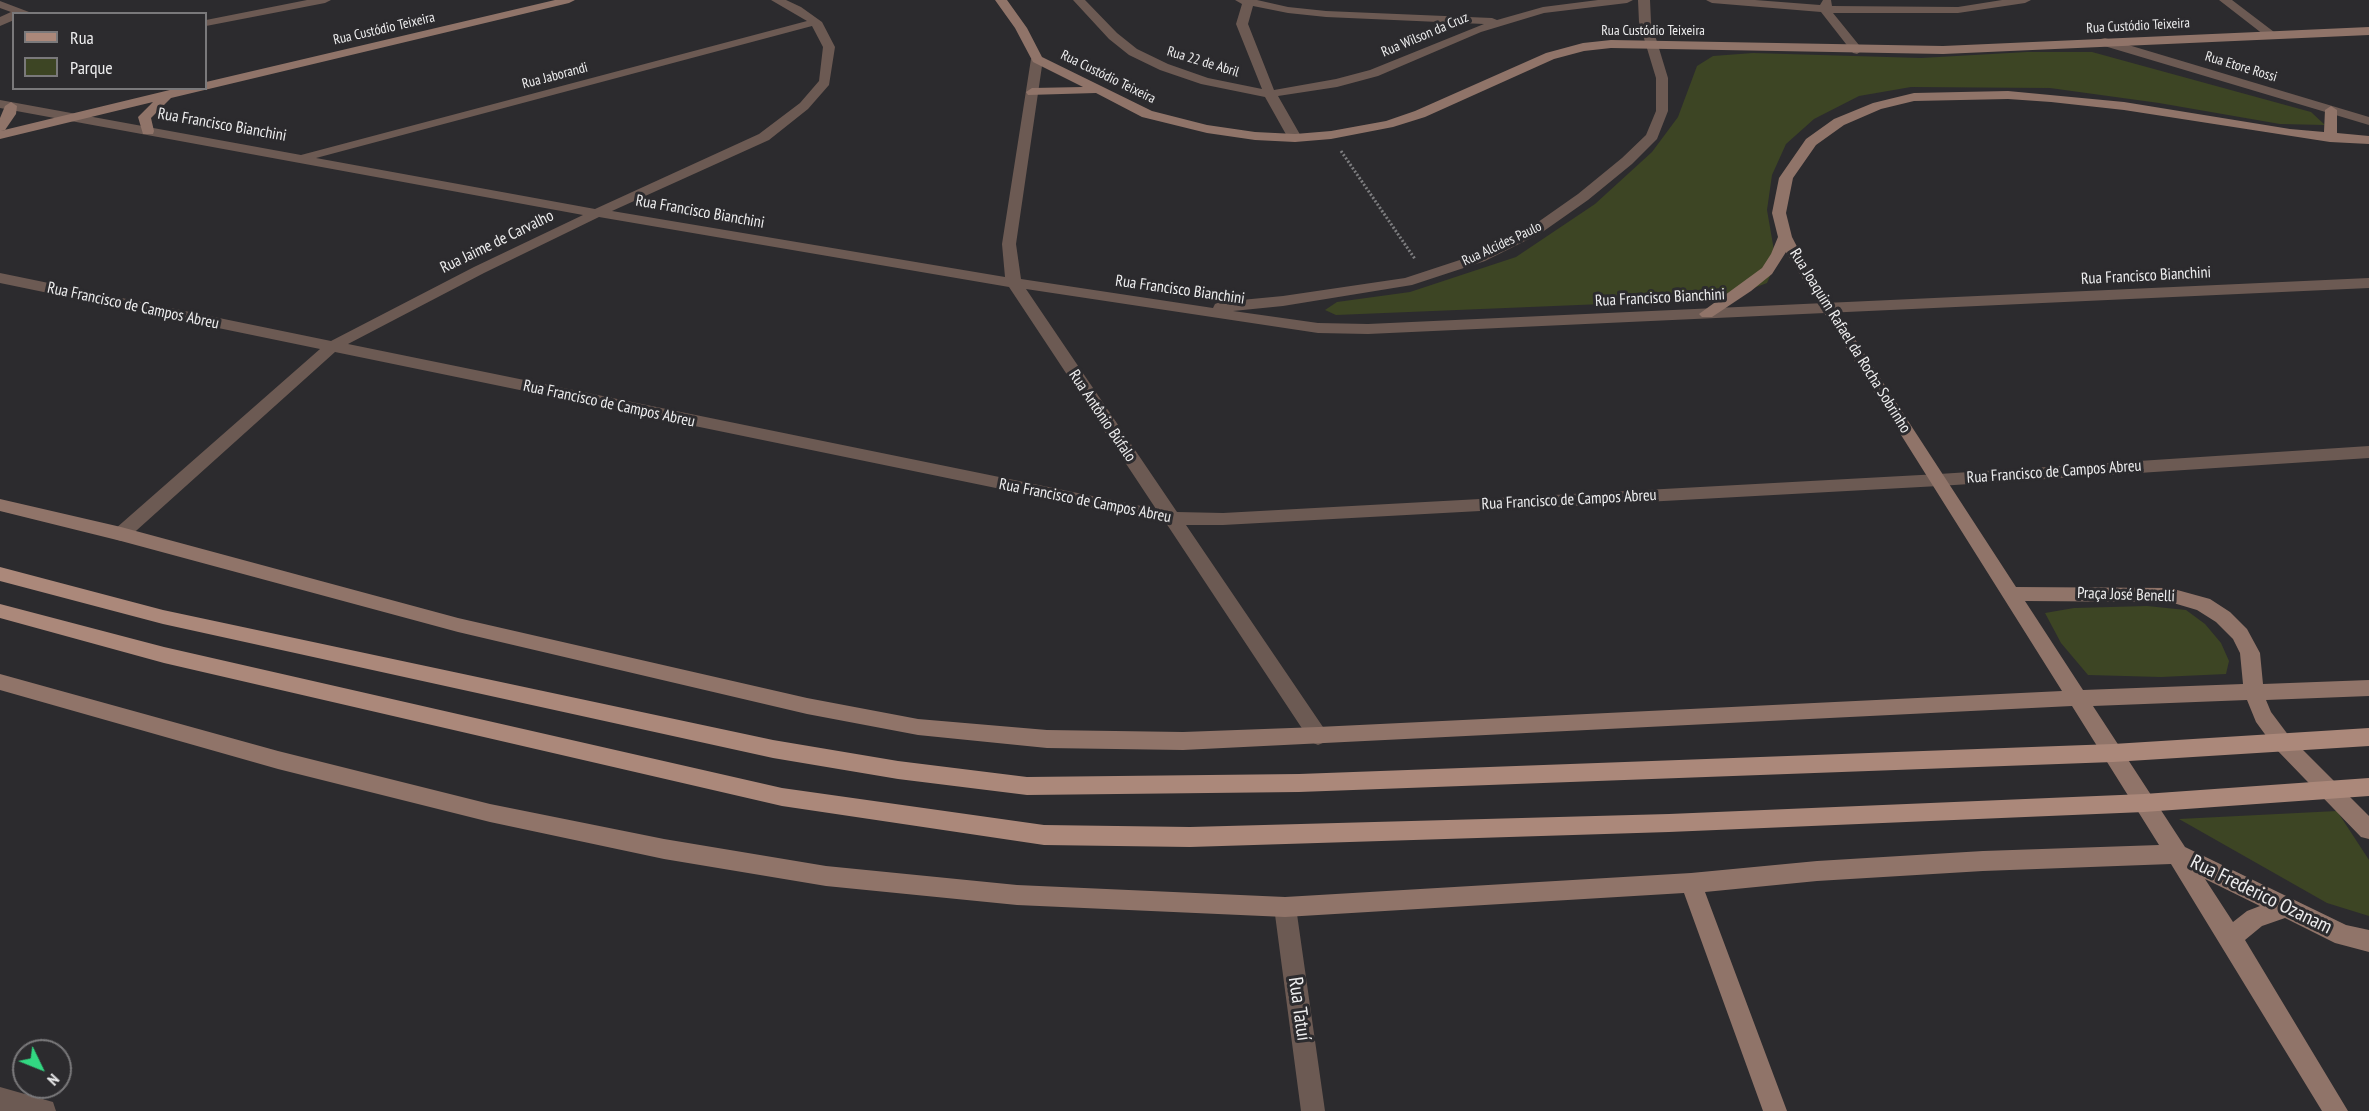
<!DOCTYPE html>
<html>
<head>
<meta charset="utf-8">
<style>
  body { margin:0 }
  #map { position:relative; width:2369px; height:1111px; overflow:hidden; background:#2c2b2e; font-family:"PT Sans Narrow",sans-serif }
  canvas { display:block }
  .legend { position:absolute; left:12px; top:12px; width:195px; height:78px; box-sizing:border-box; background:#2c2b2e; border:2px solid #7a797b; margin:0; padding:8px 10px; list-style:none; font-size:18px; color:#eeeeef }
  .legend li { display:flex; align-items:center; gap:12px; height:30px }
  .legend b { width:30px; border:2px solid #7a797b }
  .north { position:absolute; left:12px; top:1039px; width:60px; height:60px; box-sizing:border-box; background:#2c2b2e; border:2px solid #7a797b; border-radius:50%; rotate:133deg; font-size:16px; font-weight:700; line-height:24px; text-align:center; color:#eeeeef }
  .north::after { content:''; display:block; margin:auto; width:21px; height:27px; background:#32d882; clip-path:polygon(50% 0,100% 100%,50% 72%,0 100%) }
</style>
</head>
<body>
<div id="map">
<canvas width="2369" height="1111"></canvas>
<ul class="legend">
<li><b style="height:8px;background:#ab887a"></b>Rua</li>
<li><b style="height:16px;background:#3d4524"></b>Parque</li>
</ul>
<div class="north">N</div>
</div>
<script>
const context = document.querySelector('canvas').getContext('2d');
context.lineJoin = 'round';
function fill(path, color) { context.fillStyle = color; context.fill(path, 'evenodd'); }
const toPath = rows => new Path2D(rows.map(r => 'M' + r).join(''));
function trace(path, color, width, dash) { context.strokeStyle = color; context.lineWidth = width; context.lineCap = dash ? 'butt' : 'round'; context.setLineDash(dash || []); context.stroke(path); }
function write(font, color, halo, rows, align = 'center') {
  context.font = font + ' "PT Sans Narrow",sans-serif'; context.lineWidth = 6; context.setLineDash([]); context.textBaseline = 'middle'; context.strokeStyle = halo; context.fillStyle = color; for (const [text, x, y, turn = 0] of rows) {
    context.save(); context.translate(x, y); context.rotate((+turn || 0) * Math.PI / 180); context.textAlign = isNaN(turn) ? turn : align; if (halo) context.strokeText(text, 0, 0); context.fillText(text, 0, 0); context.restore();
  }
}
const green = toPath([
  [2027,52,2092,52,2311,112,2325,125,2280,124,2159,103,2050,88,1911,87,1859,96,1814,119,1786,144,1772,175,1767,210,1776,262,1767,283,1724,299,1336,315,1325,310,1337,302,1410,292,1516,257,1595,204,1652,152,1678,117,1697,66,1713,56,1753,53,1921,58],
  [2147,606,2186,610,2205,624,2221,643,2229,661,2226,674,2161,677,2088,675,2061,643,2045,613,2074,608],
  [2337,811,2369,860,2369,916,2327,903,2179,819]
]);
const path = toPath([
  [1341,151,1415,259]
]);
const street = toPath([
  [307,0,331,0,325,3,206,26,206,20,307,0],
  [771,0,786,0,801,7,822,22,835,47,829,85,808,109,769,140,612,211,1005,277,1002,244,1031,59,1037,55,1043,59,1016,244,1021,279,1213,308,1215,304,1220,302,1283,296,1405,278,1475,255,1531,227,1578,194,1622,158,1646,135,1656,111,1656,78,1639,22,1638,0,1650,0,1651,22,1668,78,1668,111,1657,139,1632,164,1588,200,1541,233,1485,261,1412,285,1283,306,1233,311,1318,323,1368,324,2369,278,2369,288,1368,334,1318,333,1026,289,1177,512,1223,513,1939,474,2369,446,2369,458,1939,486,1223,525,1186,525,1325,730,1328,736,1325,742,1318,745,1311,742,1166,523,335,352,127,539,121,541,115,539,112,534,115,529,320,349,0,283,0,273,331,341,474,267,583,215,0,108,0,100,301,155,807,21,771,0],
  [812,26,823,47,819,81,800,103,759,134,595,209,316,158,812,26],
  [599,217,1009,287,1156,509,348,344,484,273,599,217],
  [1073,0,1085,0,1117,33,1137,49,1168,64,1208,78,1262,89,1236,24,1242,4,1235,0,1257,0,1288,7,1326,11,1492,18,1497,20,1543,7,1598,0,1633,0,1627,3,1544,13,1481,32,1378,76,1337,87,1278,96,1302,138,1295,142,1288,138,1265,97,1201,84,1160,70,1129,55,1109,39,1073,0],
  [1253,6,1288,13,1326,17,1484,24,1370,70,1336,79,1274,90,1248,24,1253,6],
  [1706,0,1755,0,1820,5,1823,0,1831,0,1832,6,1958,7,2002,0,2031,0,2025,3,1958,13,1833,13,1863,50,1857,54,1853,53,1821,12,1712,3,1706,0],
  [2219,0,2232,0,2278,35,2276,38,2268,38,2219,0],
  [0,1,29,12,30,14,14,14,14,20,0,26,0,17,11,12,0,8,0,1],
  [2105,38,2369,117,2369,125,2101,45,2101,39,2105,38],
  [1285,897,1293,900,1296,907,1325,1111,1301,1111,1274,907,1277,900,1285,897],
  [0,1087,53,1102,56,1111,0,1111,0,1087]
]);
const secondary = toPath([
  [555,0,575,0,569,3,171,98,151,118,154,131,153,134,143,134,138,117,153,102,0,139,0,131,178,88,206,88,206,82,555,0],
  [995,0,1007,0,1027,28,1042,57,1152,111,1207,125,1255,132,1295,134,1331,131,1386,121,1415,111,1546,53,1583,43,1611,40,1943,46,2369,27,2369,35,1943,54,1611,48,1584,51,1554,59,1425,117,1393,127,1331,139,1295,142,1255,140,1207,133,1142,117,1096,93,1028,95,1026,92,1032,88,1083,87,1033,62,1015,28,995,0],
  [2008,91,2124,102,2290,129,2324,132,2325,110,2331,106,2337,110,2337,133,2369,136,2369,144,2330,142,2124,110,2051,102,2008,99,1914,101,1881,109,1844,125,1816,145,1793,178,1786,213,1792,237,1806,264,2016,587,2170,588,2210,599,2230,612,2247,629,2260,653,2263,684,2369,680,2369,696,2266,700,2271,712,2289,736,2369,816,2369,839,2361,837,2275,748,2256,722,2247,700,2093,706,2185,847,2346,925,2369,930,2369,952,2335,943,2285,918,2262,926,2245,940,2348,1111,2322,1111,2171,864,1983,871,1817,881,1705,892,1787,1111,1763,1111,1684,893,1285,917,1017,905,826,886,664,859,490,822,278,769,0,690,0,674,278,751,490,804,664,839,826,866,1017,885,1285,897,1691,873,1817,861,1983,851,2159,845,2072,706,1183,750,1047,748,918,735,807,714,458,632,121,541,0,511,0,499,121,527,458,618,807,698,918,719,1047,730,1183,732,1318,727,2062,691,1786,252,1772,274,1751,291,1712,317,1702,317,1699,314,1762,268,1771,254,1778,237,1772,213,1779,178,1806,139,1834,119,1873,103,1914,93,2008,91],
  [2025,601,2170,602,2197,610,2216,622,2233,639,2240,653,2243,684,2083,690,2025,601],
  [2205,879,2260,906,2247,911,2233,922,2205,879],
  [11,102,17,106,16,114,5,130,0,131,0,118,5,106,11,102]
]);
const primary = toPath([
  [0,567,163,610,773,740,898,761,1027,777,1299,774,2113,744,2369,728,2369,746,2113,762,1299,792,1027,795,898,779,773,758,163,624,0,581,0,567],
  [0,604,164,647,782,788,1044,825,1190,827,1669,814,2144,794,2369,778,2369,796,2144,812,1669,832,1190,847,1044,845,782,806,164,663,0,618,0,604]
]);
const farStreetnames = [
  ["Rua Custódio Teixeira",2138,26,-3],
  ["Rua Custódio Teixeira",384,29,-13],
  ["Rua Custódio Teixeira",1653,31],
  ["Rua Wilson da Cruz",1425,35,-23],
  ["Rua 22 de Abril",1203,62,17],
  ["Rua Etore Rossi",2241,67,17],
  ["Rua Jaborandi",555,76,-15],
  ["Rua Custódio Teixeira",1108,77,26],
  ["Rua Alcides Paulo",1502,244,-25]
];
const streetNames = [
  ["Rua Francisco Bianchini",222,125,10],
  ["Rua Francisco Bianchini",700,212,10],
  ["Rua Jaime de Carvalho",497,242,-26],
  ["Rua Francisco Bianchini",2146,276,-3],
  ["Rua Francisco Bianchini",1180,290,8],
  ["Rua Francisco Bianchini",1660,298,-3],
  ["Rua Francisco de Campos Abreu",133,306,12],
  ["Rua Joaquim Rafael da Rocha Sobrinho",1850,341,58],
  ["Rua Francisco de Campos Abreu",609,404,12],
  ["Rua Antônio Búfalo",1102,416,56],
  ["Rua Francisco de Campos Abreu",2054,472,-4],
  ["Rua Francisco de Campos Abreu",1569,500,-3],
  ["Rua Francisco de Campos Abreu",1085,501,11],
  ["Praça José Benelli",2126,595,2]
];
const nearStreetnames = [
  ["Rua Frederico Ozanam",2261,895,26],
  ["Rua Tatuí",1299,1009,82]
];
fill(green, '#3d4524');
trace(path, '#7e7e80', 3, [2, 2]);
fill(street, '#6c5a53');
fill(secondary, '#907469');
fill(primary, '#ab887a');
write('14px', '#eeeeef', '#2c2b2e', farStreetnames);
write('16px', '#eeeeef', '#2c2b2e', streetNames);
write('20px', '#eeeeef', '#2c2b2e', nearStreetnames);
</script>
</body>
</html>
